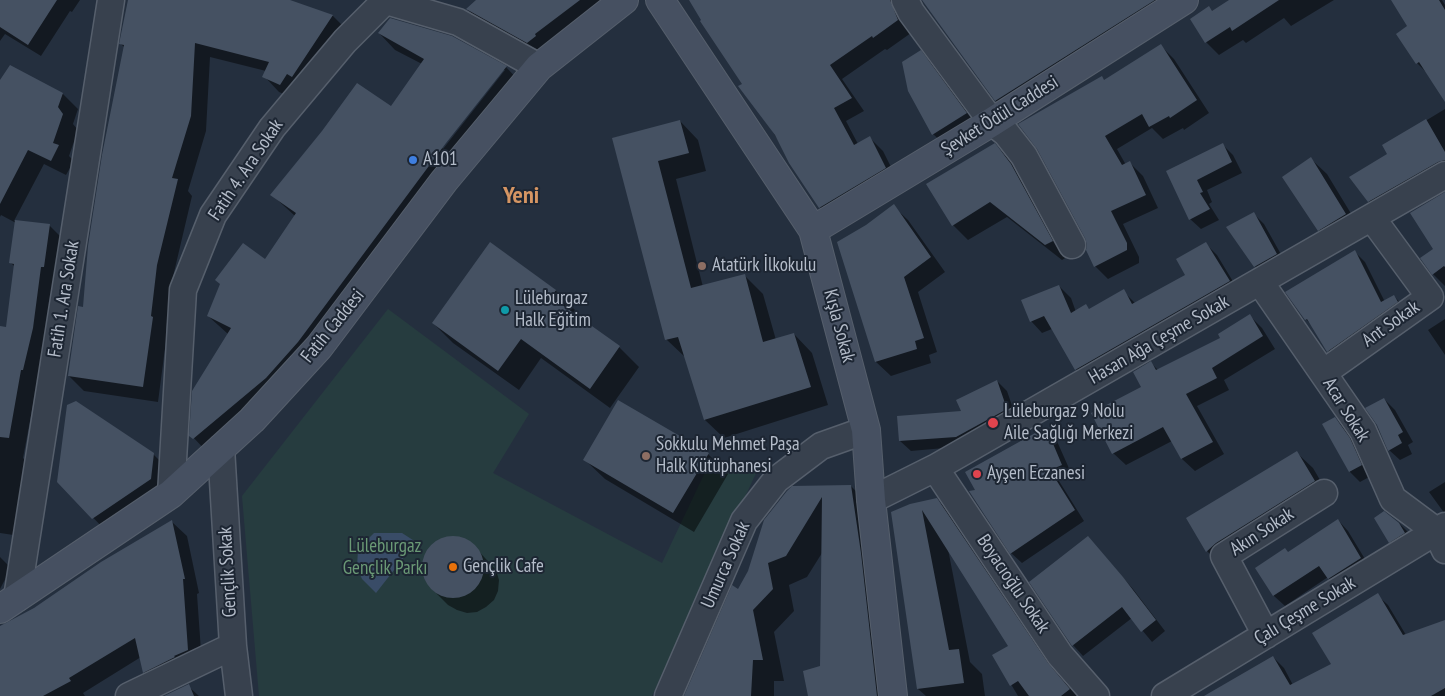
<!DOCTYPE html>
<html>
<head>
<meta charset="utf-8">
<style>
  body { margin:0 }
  canvas { display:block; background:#242f3e }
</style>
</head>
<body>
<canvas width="1445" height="696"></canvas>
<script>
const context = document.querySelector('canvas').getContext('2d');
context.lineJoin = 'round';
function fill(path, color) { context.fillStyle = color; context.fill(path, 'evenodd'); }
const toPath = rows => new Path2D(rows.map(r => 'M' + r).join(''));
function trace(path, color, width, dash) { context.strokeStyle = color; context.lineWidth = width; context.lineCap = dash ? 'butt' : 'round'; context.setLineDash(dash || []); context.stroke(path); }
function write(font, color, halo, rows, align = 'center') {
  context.font = font + ' "PT Sans Narrow",sans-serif'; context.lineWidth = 4; context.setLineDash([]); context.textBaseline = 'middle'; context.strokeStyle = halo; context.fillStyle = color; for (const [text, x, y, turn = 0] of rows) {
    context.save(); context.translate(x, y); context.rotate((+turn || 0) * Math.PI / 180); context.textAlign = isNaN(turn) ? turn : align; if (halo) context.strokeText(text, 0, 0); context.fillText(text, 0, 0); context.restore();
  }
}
const green = toPath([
  [388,309,529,414,493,473,662,563,708,466,758,469,652,696,259,696,242,496]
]);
const water = toPath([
  [374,533,402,533,416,542,376,593,362,579,357,568,358,549]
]);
const shadow = toPath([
  [0,0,80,0,72,12,70,11,41,56,5,34,0,41],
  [130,0,284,0,333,16,348,31,295,99,279,92,264,76,266,71,210,57,206,131,188,191,192,196,172,281,166,331,167,333,158,402,84,391,69,376,84,308,125,48,121,44],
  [478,0,612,0,542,56,481,23,467,9],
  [690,0,911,0,911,33,887,50,885,49,842,79,864,111,846,121,858,144,870,138,883,151,898,181,833,220,820,207],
  [923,0,1188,0,1009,114,996,101],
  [1231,0,1334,0,1291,26,1284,18,1246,43,1243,40,1219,55,1206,42,1194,24],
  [1393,0,1442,0,1445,5,1445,100,1430,76,1417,63,1397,34,1409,27],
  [390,19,452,37,506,67,522,84,314,358,207,452,191,435,228,334,208,316,265,261,295,216,272,195,392,108,422,64,395,50,379,33],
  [502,70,505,70,443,149,441,147],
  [1161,46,1174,59,1209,113,1184,130,1183,128,1163,139,1152,128,1117,149,1126,165,1130,163,1143,176,1158,208,1123,224,1139,257,1139,263,1108,279,1095,266,1104,81],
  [920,52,936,67,981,129,949,149,933,134],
  [0,82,63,94,78,109,73,124,78,130,69,156,74,161,66,175,44,164,14,221,49,225,64,240,23,458,30,465,20,536,0,533,0,327,7,329,15,267,11,263,16,223,1,215,0,217],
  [1445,109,1445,178,1382,214,1369,201,1389,154,1384,146],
  [680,121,698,140,706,171,676,179,703,287,745,276,763,294,776,340,794,334,812,353,828,405,724,438,705,420,686,358,667,340,614,138],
  [995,145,1011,161,1027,181,1067,257,1062,260,1007,217,968,240,953,225],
  [1223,145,1233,155,1242,173,1207,190,1212,202,1209,204,1219,220,1201,229,1190,219,1168,172],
  [1311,159,1327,174,1361,230,1334,245,1319,230],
  [1445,194,1445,286,1433,274,1434,249],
  [893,206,908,220,945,272,918,292,937,352,929,355,931,363,891,376,876,362,839,243,867,226],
  [1253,213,1264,224,1287,265,1266,277,1255,266,1227,228],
  [1206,244,1217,255,1240,293,1088,381,1076,369,1052,329,1042,333,1031,321,1059,286,1071,298,1076,312,1086,306,1090,310,1123,291,1136,304,1186,275],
  [1354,251,1365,262,1385,302,1394,296,1404,307,1338,362,1328,351,1313,327,1306,319],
  [556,291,575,310,573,314,619,347,639,367,610,408,541,358,519,390,453,343,433,323],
  [1250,316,1262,328,1275,349,1224,380,1229,390,1197,406,1224,454,1195,471,1182,459,1172,441,1126,465,1113,453,1143,387,1151,363,1158,370,1222,338],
  [1445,319,1445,355,1428,330],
  [997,381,1007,391,1017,420,967,446,911,451,900,441,963,412],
  [1384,399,1395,410,1413,442,1408,445,1412,454,1400,460,1389,450],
  [1335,418,1345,429,1360,450,1371,476,1360,482,1350,472,1324,424],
  [1046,428,1056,439,1072,475,1059,481,1084,521,1022,563,1011,553,977,491],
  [1297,453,1313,468,1330,497,1222,566,1207,551],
  [153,454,173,474,113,538,58,482],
  [708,454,728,474,694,532,605,479,585,460],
  [1445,482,1445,514,1429,492],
  [851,486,872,508,896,696,809,696,821,667,822,553,807,577,789,585,794,611,774,632,784,681,774,681,774,696,686,696,788,492],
  [937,499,960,523,1077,696,1018,696,994,656,1010,647,948,549,970,662,982,674,985,696,926,696,918,689,892,513],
  [1338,520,1348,531,1371,569,1339,589,1328,577,1285,606,1274,596,1256,568,1288,553],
  [172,522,187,536,199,593,197,594,202,665,159,686,144,672,141,657,83,693,85,696,0,696,0,636,34,609],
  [1399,523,1410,534,1400,552,1390,542],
  [455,537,465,540,474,546,496,570,499,580,498,591,494,600,486,607,477,612,467,613,457,610,448,605,432,589,426,580,423,570,424,559,428,550,435,543,445,538],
  [1088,537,1133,589,1165,631,1152,642,1132,618,1083,656,1073,645,1031,582],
  [0,557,11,568,0,589],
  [1377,595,1388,605,1406,635,1445,621,1445,696,1226,696,1273,657,1284,668,1293,685,1333,665],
  [188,686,199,696,165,696]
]);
const building = toPath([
  [0,0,57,0,28,45,0,27],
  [128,0,290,0,333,15,292,77,287,74,280,85,262,77,269,62,195,43,191,116,172,178,178,179,157,265,151,316,153,317,143,387,68,376,78,306,83,307,88,246,102,155,124,45,119,44],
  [476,0,580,0,535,34,536,36,527,43,466,9],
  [689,0,890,0,898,20,873,38,872,36,830,65,852,98,834,108,854,145,870,136,886,168,819,208,789,163,775,135,738,86,742,84,700,21,701,20],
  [922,0,1155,0,995,101],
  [1229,0,1279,0,1232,31,1230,27,1205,43,1190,19,1209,6,1212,11],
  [1391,0,1439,0,1445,10,1445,102,1419,62,1416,64,1396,34,1407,26],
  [390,18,452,36,507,66,446,143,298,342,266,378,193,439,189,436,192,391,231,328,207,316,220,284,215,280,243,243,265,259,296,213,270,195,322,131,357,83,391,106,424,59,378,33],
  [1161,44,1197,100,1170,118,1169,116,1149,127,1142,114,1105,136,1122,165,1130,161,1146,195,1111,211,1127,243,1127,250,1094,267,1086,250,1087,245,1085,238,1037,149,1018,124,1102,76,1104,80],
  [921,50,967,113,932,135,908,91,902,62],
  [10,65,63,93,58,107,63,114,53,143,59,145,51,161,28,150,0,204,0,80],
  [1426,119,1445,152,1445,160,1438,162,1368,202,1349,177,1387,154,1382,145],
  [680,120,689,153,658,161,691,288,745,274,763,342,794,333,811,387,704,420,678,337,665,340,612,138],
  [995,143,1011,164,1053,241,1045,245,990,202,952,226,926,184],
  [1223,143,1232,162,1197,180,1203,192,1200,193,1210,209,1189,220,1166,171],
  [1311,157,1346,214,1318,231,1282,177],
  [1445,192,1445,267,1444,266,1432,275,1420,258,1433,249,1410,213],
  [894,204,931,257,904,277,924,338,915,341,917,349,875,362,837,242,866,225],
  [1254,212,1277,254,1254,267,1226,227],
  [15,220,50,224,44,267,41,267,33,328,23,370,21,370,9,438,0,437,0,326,6,327,14,264,9,263],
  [490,242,556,290,551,297,620,346,590,389,521,339,498,371,432,323],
  [1206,242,1230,281,1075,370,1044,316,1030,322,1021,300,1059,285,1071,313,1086,304,1089,309,1124,289,1132,304,1185,275,1176,259],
  [1355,250,1381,302,1394,295,1398,302,1327,352,1307,319,1305,320,1285,292],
  [1250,314,1263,336,1212,368,1217,378,1186,394,1213,442,1181,459,1163,427,1112,454,1091,413,1141,387,1133,372,1151,361,1156,370,1220,338,1218,334],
  [997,380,1007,409,956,437,899,441,897,416,961,411,956,400],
  [1384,398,1403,432,1398,435,1402,443,1388,451,1377,425,1365,408],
  [618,400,709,453,673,513,583,460],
  [76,401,154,453,151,479,92,519,57,482,67,405],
  [1335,417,1350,438,1362,465,1349,472,1322,424],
  [1046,427,1062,465,1050,470,1075,510,1010,554,969,491,975,490,965,472],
  [1297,451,1315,481,1216,543,1206,552,1186,518],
  [851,485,861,553,877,696,808,696,803,671,820,666,822,497,786,556,768,563,773,589,753,610,763,660,753,660,751,696,684,696,732,585,738,589,748,571,764,520,787,491,792,486],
  [937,498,1048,663,1070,689,1061,696,1029,696,1018,681,1010,686,992,655,1008,646,922,510,949,650,959,649,964,683,917,689,891,512,910,504],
  [1384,511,1399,523,1405,533,1389,543,1374,518],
  [1338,519,1361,558,1328,579,1319,566,1273,596,1255,568,1285,548,1288,552],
  [172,520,185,579,183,579,188,650,174,656,175,657,143,673,135,638,69,678,71,681,43,696,0,696,0,626,34,608,101,562],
  [1088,536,1123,577,1156,620,1141,632,1122,607,1072,646,1029,582],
  '422 567a31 31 0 1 1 62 0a31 31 0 1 1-62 0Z',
  [1378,593,1403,635,1445,620,1445,688,1431,696,1204,696,1273,656,1290,685,1331,664,1312,633],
  [189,684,194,696,164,696]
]);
const street = toPath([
  [383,0,458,22,539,67],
  [905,0,911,12,992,122,1006,133,1024,156,1072,245],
  [1260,282,1363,431,1393,499,1436,531,1445,550],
  [1323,373,1430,297,1372,218],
  [221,448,233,646,239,696],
  [935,468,1060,655,1096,696],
  [171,494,183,290,213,215,272,128,345,41,386,0],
  [871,500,935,468,1445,175],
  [17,598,111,0],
  [1266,635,1224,556,1324,493],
  [129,696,233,646],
  [668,696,744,521,776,480,821,446,866,430],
  [1165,696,1445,526]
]);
const secondary = toPath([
  [660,0,813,230,866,430,871,500,893,696],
  [813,230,992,122,1184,0],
  [0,609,171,494,252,420,319,347,444,181,539,67,624,0]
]);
const markers = [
  [413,160,5,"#3f7fe0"],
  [702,266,5,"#8d6e63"],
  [505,310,5,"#0f9aa8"],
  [993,423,6,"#e0444e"],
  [646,456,5,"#8d6e63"],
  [977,474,5,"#e0444e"],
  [453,567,5,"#e8710a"]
];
const streetNames = [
  ["Şevket Ödül Caddesi",1000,116,-32],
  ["Fatih 4. Ara Sokak",246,170,-56],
  ["Fatih 1. Ara Sokak",64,299,-81],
  ["Ant Sokak",1391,324,-35],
  ["Fatih Caddesi",333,326,-51],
  ["Kışla Sokak",839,326,75],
  ["Hasan Ağa Çeşme Sokak",1159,340,-30],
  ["Acar Sokak",1346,410,58],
  ["Akın Sokak",1262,532,-33],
  ["Umurca Sokak",726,565,-66],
  ["Gençlik Sokak",228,572,-93],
  ["Boyacıoğlu Sokak",1013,584,56],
  ["Çalı Çeşme Sokak",1305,611,-31]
];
const poiNames = [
  ["A101",423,160],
  ["Atatürk İlkokulu",712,266],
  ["Lüleburgaz",515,299],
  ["Halk Eğitim",515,321],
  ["Lüleburgaz 9 Nolu",1004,412],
  ["Aile Sağlığı Merkezi",1004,434],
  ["Sokkulu Mehmet Paşa",656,445],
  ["Halk Kütüphanesi",656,467],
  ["Ayşen Eczanesi",987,474],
  ["Gençlik Cafe",463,567]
];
const parkNames = [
  ["Lüleburgaz",385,547],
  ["Gençlik Parkı",385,569]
];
const districtNames = [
  ["Yeni",521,196]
];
fill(green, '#263c3f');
fill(water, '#394c67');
fill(shadow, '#0007');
fill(building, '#455162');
trace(street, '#565f6c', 29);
trace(secondary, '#565f6c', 30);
trace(street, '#38414e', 26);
trace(secondary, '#465061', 28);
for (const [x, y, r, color] of markers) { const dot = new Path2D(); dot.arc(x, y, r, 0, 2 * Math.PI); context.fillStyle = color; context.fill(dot); trace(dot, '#1d2633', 2); }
write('19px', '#b4bcc9', '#1d2633', streetNames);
write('19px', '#b4bcc9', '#1d2633', poiNames, 'left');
write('19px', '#6b9a76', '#1d2633', parkNames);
write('bold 24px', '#d59563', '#1d2633', districtNames);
</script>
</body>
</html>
